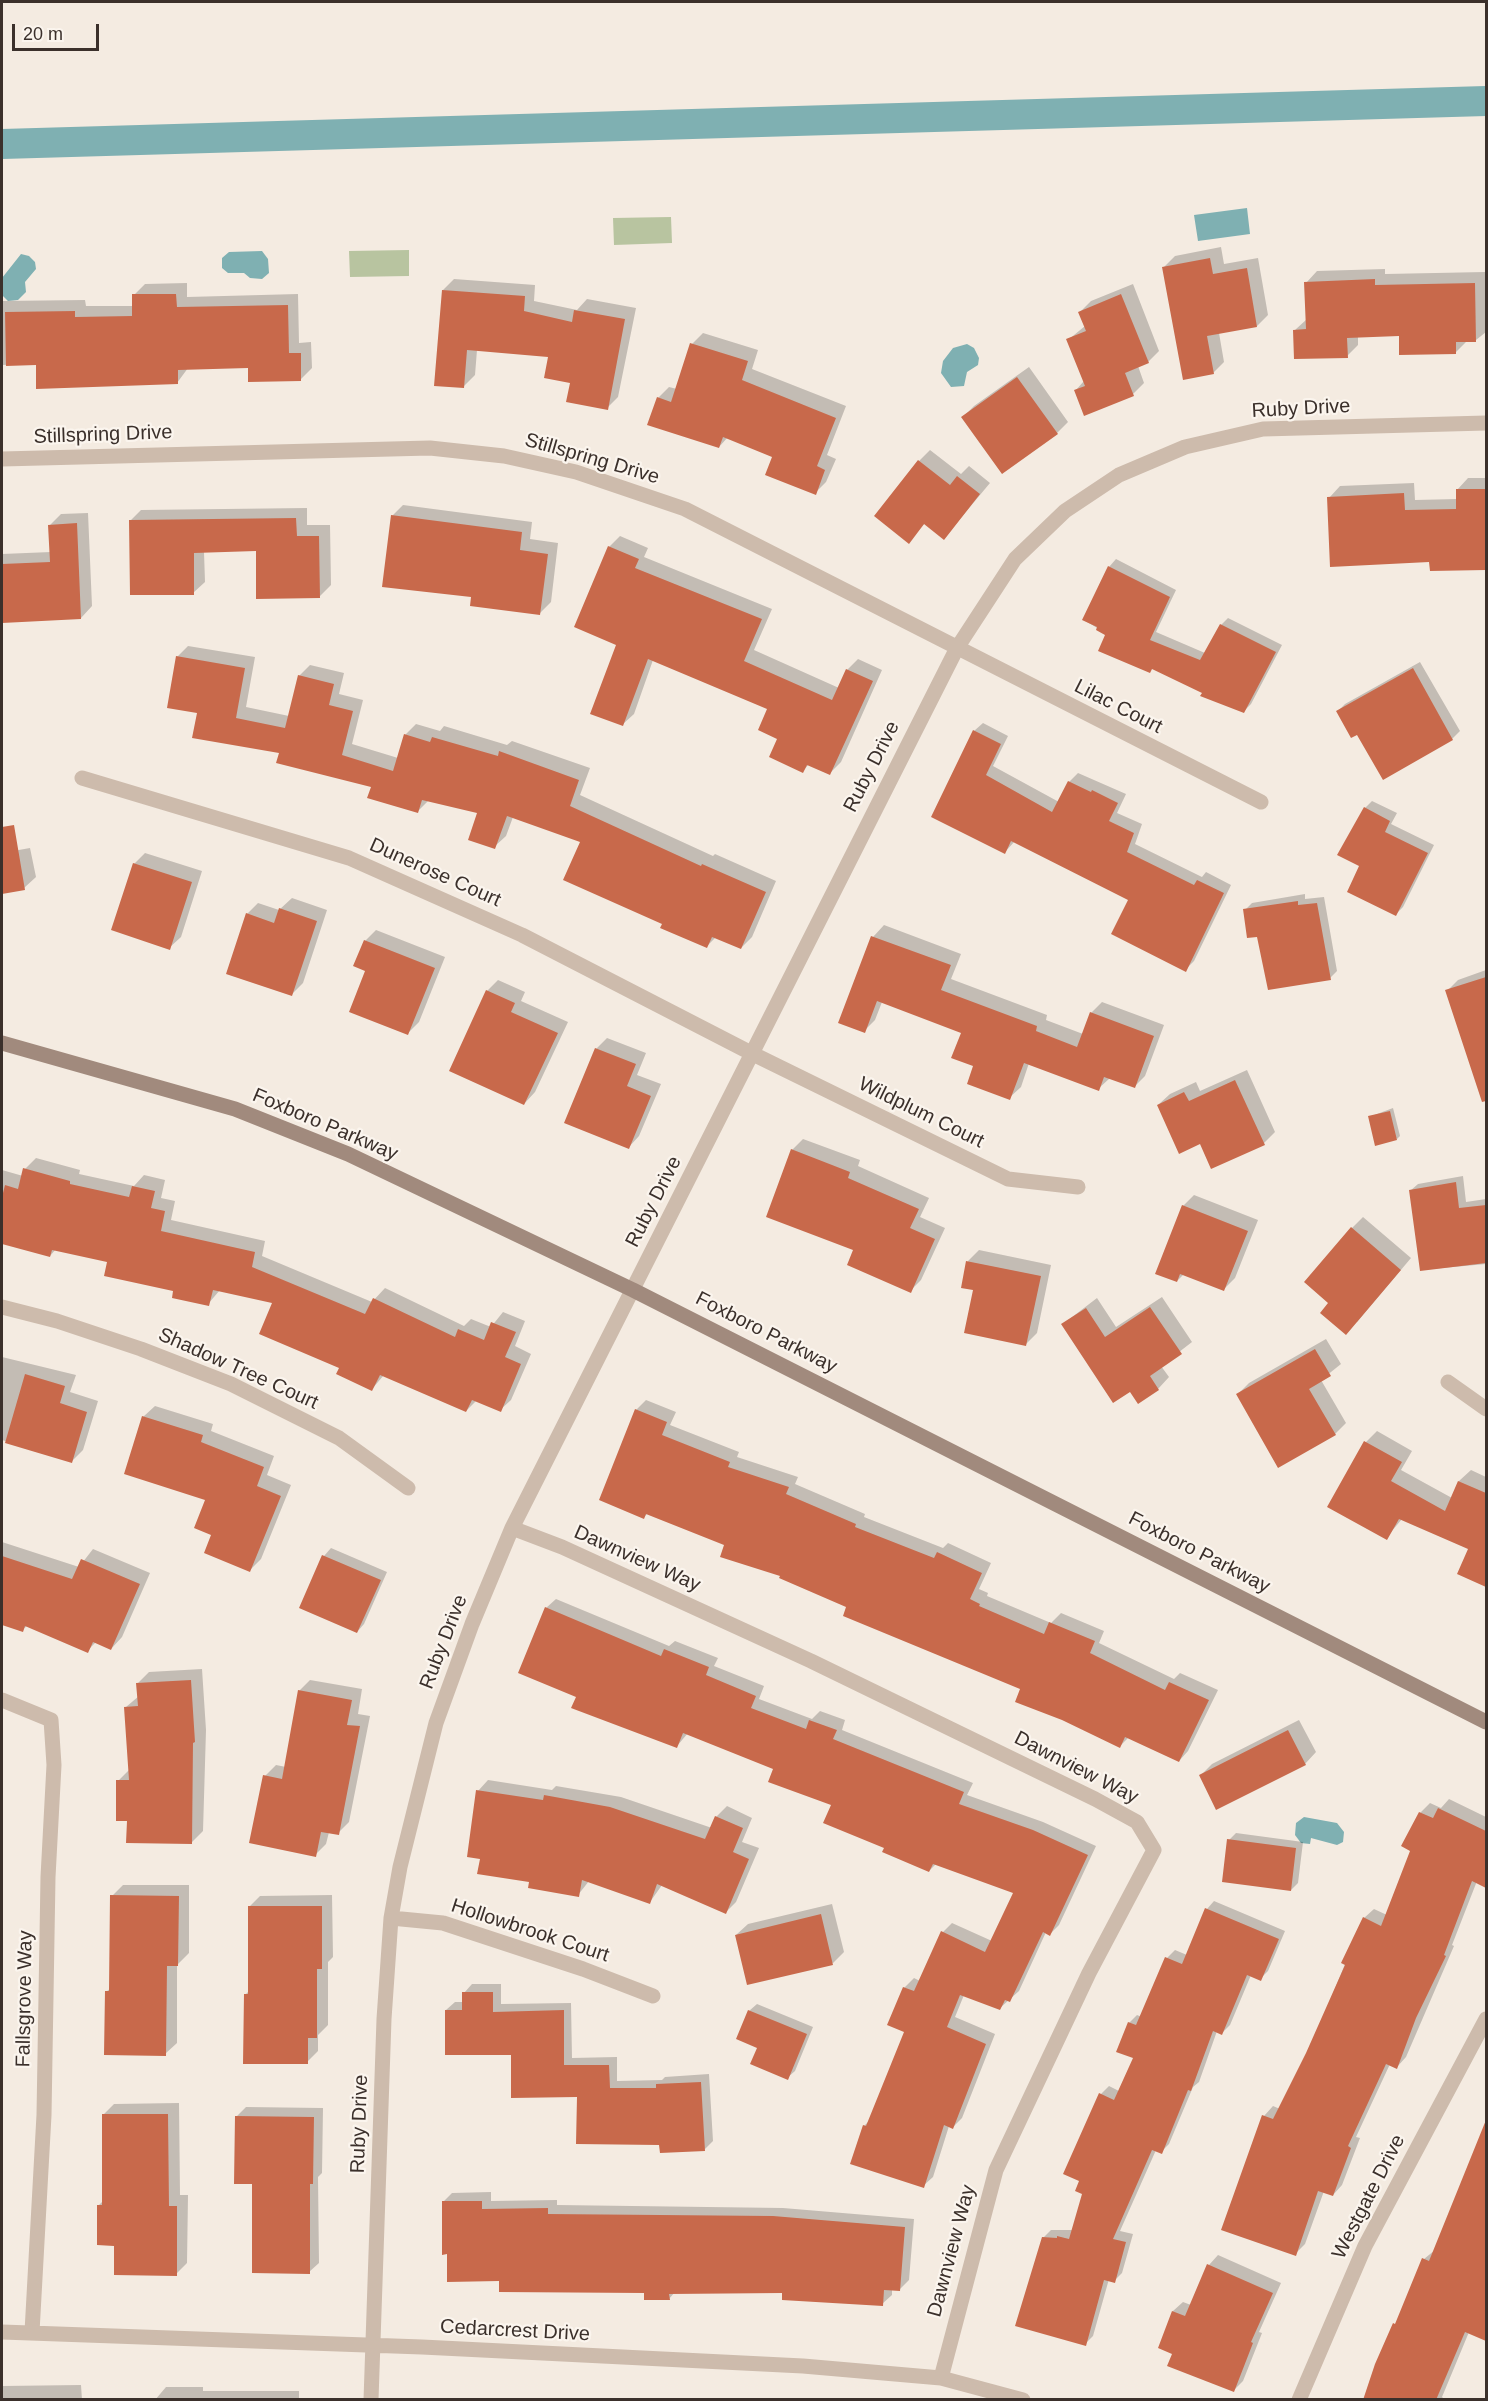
<!DOCTYPE html>
<html>
<head>
<meta charset="utf-8">
<style>
  body { margin:0 }
  #map { position:relative; width:1488px; height:2401px; overflow:hidden; background:#f4ebe1; font-family:Helvetica,sans-serif }
  canvas { display:block }
  .frame { position:absolute; inset:0; border:3px solid #3b302b; pointer-events:none }
  .scale { position:absolute; left:12px; top:24px; width:87px; height:27px; box-sizing:border-box; border:3px solid #3b302b; border-top:0; padding-left:8px; font-size:18px; line-height:21px; white-space:nowrap; color:#3b302b; -webkit-text-stroke:4px #fbf5ee; paint-order:stroke }
</style>
</head>
<body>
<div id="map">
<canvas width="1488" height="2401"></canvas>
<div class="frame"></div>
<div class="scale">20 m</div>
</div>
<script>
const context = document.querySelector('canvas').getContext('2d');
context.lineJoin = 'round';
function fill(path, color) { context.fillStyle = color; context.fill(path, 'evenodd'); }
const toPath = rows => new Path2D(rows.map(r => 'M' + r).join(''));
function trace(path, color, width, dash) { context.strokeStyle = color; context.lineWidth = width; context.lineCap = dash ? 'butt' : 'round'; context.setLineDash(dash || []); context.stroke(path); }
function write(font, color, halo, rows, align = 'center') {
  context.font = font + ' Helvetica,sans-serif'; context.lineWidth = 4.5; context.setLineDash([]); context.textBaseline = 'middle'; context.strokeStyle = halo; context.fillStyle = color; for (const [text, x, y, turn = 0] of rows) {
    context.save(); context.translate(x, y); context.rotate((+turn || 0) * Math.PI / 180); context.textAlign = isNaN(turn) ? turn : align; if (halo) context.strokeText(text, 0, 0); context.fillText(text, 0, 0); context.restore();
  }
}
const green = toPath([
  [671,217,672,243,614,245,613,218],
  [409,250,409,276,350,277,349,251]
]);
const water = toPath([
  [1247,208,1250,234,1198,241,1194,215],
  [262,251,268,259,269,273,262,279,250,278,244,273,228,273,222,268,222,258,229,252],
  [21,254,29,256,35,262,36,269,25,282,26,292,18,300,8,301,2,295,2,278],
  [967,344,974,348,979,358,978,365,967,372,964,386,951,387,941,373,943,361,953,348],
  [1304,1817,1337,1823,1344,1832,1343,1842,1337,1845,1311,1838,1310,1844,1301,1843,1295,1835,1296,1823]
]);
const shadow = toPath([
  [1221,247,1224,264,1258,258,1268,315,1257,326,1219,333,1224,362,1213,373,1164,267,1175,256],
  [1385,269,1385,274,1485,272,1486,332,1476,340,1466,342,1455,353,1401,334,1358,336,1358,345,1347,356,1295,330,1307,319,1306,283,1317,271],
  [454,279,535,285,534,301,577,310,587,299,636,308,618,397,607,408,572,382,550,356,477,350,475,375,464,386,443,290],
  [187,283,187,297,298,294,299,343,311,342,312,368,301,379,249,366,188,368,177,383,37,364,2,365,2,301,85,300,86,306,134,306,134,295,145,284],
  [1133,284,1159,351,1148,362,1138,366,1144,383,1133,394,1085,414,1076,390,1084,381,1068,340,1085,326,1080,312,1091,301],
  [703,333,758,350,752,369,846,406,827,455,836,459,826,482,815,493,774,456,728,437,719,447,658,398,669,387,677,389,692,344],
  [1029,367,1068,422,1057,433,963,417,974,406],
  [930,450,961,474,969,466,990,483,944,538,925,523,909,542,919,461],
  [1468,478,1486,478,1486,569,1431,569,1431,561,1329,498,1340,486,1414,483,1415,500,1457,499,1457,490],
  [403,505,532,522,530,539,558,543,551,602,540,613,473,596,392,516],
  [307,508,307,525,330,525,331,585,320,596,257,550,204,552,205,582,193,593,130,521,141,510],
  [88,513,92,606,81,618,2,621,2,554,51,552,50,525,61,514],
  [620,536,648,548,644,557,772,609,754,650,839,688,847,670,858,659,882,670,841,762,830,773,809,764,803,771,779,738,769,709,653,660,634,714,623,724,609,547],
  [1116,559,1176,590,1156,632,1205,653,1221,625,1228,618,1282,645,1251,704,1244,711,1204,693,1084,620,1109,567],
  [188,646,255,657,246,707,289,716,299,676,310,665,344,673,339,694,363,700,352,744,398,758,405,735,416,724,440,731,444,726,507,745,512,741,590,768,580,795,713,856,715,854,776,881,752,937,741,948,716,937,707,946,664,923,583,842,513,817,506,836,494,847,479,812,429,800,417,812,373,786,280,752,198,712,177,657],
  [1420,662,1460,731,1452,739,1383,778,1357,733,1338,711,1345,704],
  [983,723,1008,736,993,766,1059,802,1069,782,1078,773,1126,794,1117,813,1142,824,1135,844,1202,877,1206,872,1231,885,1194,961,1185,970,1130,899,1015,841,1005,852,974,731],
  [1372,801,1397,813,1391,824,1434,845,1403,907,1396,914,1361,865,1365,808],
  [30,848,36,877,24,888,2,892,2,853],
  [145,853,202,871,181,937,169,948,134,864],
  [1305,894,1305,899,1324,897,1337,971,1330,978,1259,936,1245,910,1252,903],
  [292,898,327,910,303,983,292,994,247,914,258,903,279,910],
  [884,925,961,954,951,979,1047,1015,1046,1020,1083,1034,1091,1013,1102,1002,1164,1025,1145,1076,1134,1087,1110,1078,1098,1089,1029,1063,1021,1087,1009,1098,975,1066,963,1032,882,1002,875,1020,864,1031,840,1022,873,937],
  [376,930,445,957,419,1022,408,1033,367,970,365,941],
  [1486,970,1486,1062,1472,1067,1447,991,1458,980],
  [498,980,525,992,521,1001,568,1022,535,1092,524,1104,487,991],
  [607,1038,646,1053,637,1075,661,1084,639,1136,628,1148,596,1049],
  [1247,1070,1275,1132,1264,1143,1201,1142,1158,1105,1170,1094,1196,1082,1200,1091],
  [1393,1108,1400,1136,1397,1139,1369,1117],
  [803,1139,860,1160,858,1166,929,1198,920,1217,945,1228,921,1280,910,1291,855,1249,792,1150],
  [36,1158,80,1170,79,1174,134,1186,144,1175,165,1180,161,1198,175,1201,171,1220,265,1241,262,1256,372,1302,385,1288,464,1326,471,1319,491,1327,503,1312,525,1321,515,1346,531,1354,511,1400,500,1410,477,1400,466,1411,384,1375,372,1389,341,1367,274,1302,220,1290,208,1304,109,1260,56,1249,50,1256,2,1243,2,1170,23,1176,25,1169],
  [1463,1176,1466,1202,1486,1199,1486,1264,1421,1270,1410,1191,1418,1184],
  [1194,1195,1258,1220,1235,1278,1224,1289,1184,1274,1177,1281,1183,1206],
  [1363,1217,1411,1258,1357,1322,1330,1303,1352,1228],
  [979,1250,1051,1265,1037,1333,1026,1344,975,1289,968,1261],
  [1162,1297,1192,1342,1161,1366,1169,1377,1158,1389,1130,1390,1063,1324,1097,1298,1116,1327],
  [1326,1339,1341,1364,1321,1380,1346,1423,1335,1434,1238,1394,1249,1383],
  [2,1357,76,1375,70,1392,98,1401,83,1450,72,1461,2,1440],
  [646,1400,676,1412,670,1425,739,1452,737,1457,798,1477,795,1484,865,1514,864,1517,943,1548,948,1543,991,1563,979,1589,988,1593,987,1596,1051,1623,1061,1613,1104,1631,1099,1643,1174,1679,1180,1673,1218,1690,1188,1751,1179,1761,1129,1737,1120,1746,1022,1689,782,1575,726,1544,648,1513,644,1517,636,1410],
  [155,1406,213,1424,211,1431,274,1456,267,1475,291,1485,261,1559,250,1570,213,1534,207,1499,143,1417],
  [1377,1431,1412,1451,1401,1470,1452,1498,1459,1481,1471,1470,1486,1477,1486,1585,1459,1573,1470,1548,1402,1519,1386,1538,1366,1442],
  [2,1542,79,1567,93,1549,150,1573,122,1637,111,1649,96,1642,87,1651,27,1626,22,1630,2,1624],
  [331,1548,387,1572,364,1624,357,1632,301,1608,324,1556],
  [556,1599,669,1646,675,1641,718,1658,714,1666,764,1686,759,1699,812,1719,820,1711,845,1720,842,1730,973,1783,967,1795,1043,1822,1096,1846,1059,1925,1050,1934,1046,1932,1019,1991,1000,2008,964,1995,955,2017,995,2034,962,2118,953,2127,949,2126,933,2177,923,2186,864,2126,871,2119,906,2031,904,1988,914,1978,920,1981,943,1932,952,1923,992,1941,1015,1892,937,1863,929,1871,886,1847,833,1805,775,1768,688,1733,677,1746,578,1696,546,1608],
  [202,1669,206,1730,203,1831,192,1842,128,1820,118,1781,130,1769,126,1707,139,1696,138,1683,149,1672],
  [310,1680,362,1689,358,1714,370,1716,349,1822,338,1833,329,1832,326,1844,315,1855,265,1776,276,1765,286,1767,299,1691],
  [1299,1720,1316,1752,1305,1764,1201,1775,1212,1764],
  [488,1780,552,1790,556,1786,621,1797,712,1828,716,1817,727,1806,752,1818,742,1842,759,1848,736,1902,726,1912,662,1885,650,1902,589,1881,578,1895,531,1881,481,1857,478,1791],
  [1449,1799,1486,1817,1486,1877,1480,1883,1477,1881,1452,1945,1454,1946,1406,2057,1397,2067,1390,2064,1356,2137,1360,2138,1342,2185,1333,2195,1324,2191,1305,2244,1295,2254,1264,2116,1273,2106,1280,2109,1308,2054,1364,1918,1374,1909,1387,1915,1412,1850,1420,1813,1430,1803,1441,1808],
  [1236,1833,1303,1842,1298,1883,1291,1890,1229,1840],
  [123,1885,189,1885,189,1953,177,1965,177,2043,165,2054,106,1992,111,1988,112,1896],
  [332,1895,333,1957,328,1962,328,2025,318,2035,318,2051,307,2062,246,1994,250,1990,249,1907,260,1896],
  [1214,1901,1285,1931,1268,1971,1260,1979,1251,1975,1230,2025,1222,2033,1217,2031,1199,2082,1193,2087,1169,2144,1161,2152,1156,2150,1120,2231,1133,2234,1122,2273,1114,2281,1109,2279,1093,2336,1085,2344,1043,2238,1051,2230,1073,2230,1083,2193,1101,2094,1109,2086,1119,2091,1135,2058,1129,2023,1137,2015,1142,2017,1167,1958,1175,1950,1187,1955,1207,1909],
  [832,1904,844,1952,833,1963,736,1935,748,1924],
  [472,1984,501,1984,501,2004,571,2003,572,2058,617,2057,617,2081,662,2080,665,2077,709,2074,713,2141,705,2149,660,2143,578,2095,446,2010,455,2002,464,2002,464,1993],
  [757,2004,813,2027,795,2071,787,2078,759,2047,749,2011],
  [179,2103,180,2195,188,2195,187,2263,176,2274,116,2244,99,2205,103,2201,103,2115,114,2104],
  [246,2107,323,2108,322,2173,318,2177,319,2263,309,2272,253,2183,236,2117],
  [1486,2132,1486,2332,1482,2337,1469,2332,1442,2397,1445,2400,1364,2400,1424,2259,1435,2250,1480,2138],
  [491,2192,491,2201,557,2200,557,2205,783,2208,914,2219,909,2280,900,2289,892,2289,892,2295,882,2304,784,2292,675,2292,669,2299,646,2291,501,2280,448,2253,443,2202,452,2193],
  [1218,2255,1281,2283,1259,2332,1262,2333,1243,2381,1234,2390,1174,2353,1160,2347,1173,2311,1183,2302,1191,2305,1209,2265],
  [81,2385,82,2400,2,2400,2,2386],
  [166,2387,203,2387,203,2391,299,2391,299,2400,155,2400]
]);
const canal = toPath([
  [2,144,1486,101]
]);
const building = toPath([
  [1210,258,1213,274,1247,268,1257,327,1207,336,1214,374,1183,380,1162,267],
  [1375,279,1375,285,1475,283,1476,342,1456,342,1456,354,1399,355,1399,336,1347,338,1348,358,1294,359,1293,330,1306,329,1304,282],
  [442,290,525,296,524,311,572,322,574,310,625,319,608,410,566,402,570,383,544,378,548,357,467,350,464,388,434,386],
  [132,294,176,294,177,307,288,305,289,353,301,353,301,381,248,382,248,368,178,370,178,384,36,389,36,365,6,366,5,312,75,311,75,317,132,316],
  [1121,294,1149,363,1125,373,1134,396,1084,416,1074,390,1085,386,1066,339,1086,331,1078,312],
  [690,343,748,361,742,380,836,418,817,466,825,470,816,495,765,475,772,457,723,437,719,448,647,425,657,397,671,402],
  [1017,377,1058,434,1002,474,961,417],
  [918,460,950,485,957,476,980,494,944,540,924,524,909,544,874,516],
  [1456,489,1486,489,1486,570,1430,571,1429,562,1330,567,1327,497,1404,493,1405,510,1456,509],
  [391,515,522,532,520,550,548,554,540,615,470,606,471,597,382,587],
  [296,518,297,536,319,536,320,598,256,599,256,551,194,553,194,595,130,595,129,520],
  [77,523,81,619,2,623,2,564,50,562,48,525],
  [608,546,639,559,635,568,762,619,744,661,832,700,846,669,873,681,830,775,807,765,803,773,769,757,777,739,758,730,767,709,648,659,623,726,590,714,616,645,574,627],
  [1108,566,1170,597,1150,640,1200,660,1220,624,1276,652,1244,713,1200,696,1202,693,1152,669,1150,673,1098,651,1105,635,1096,630,1097,627,1082,620],
  [176,656,245,668,236,718,285,728,298,675,334,684,329,705,353,711,342,755,393,771,404,734,430,742,432,737,498,756,499,751,579,780,570,806,701,866,702,864,766,892,741,949,712,937,707,948,660,928,662,924,563,880,580,842,507,816,495,849,468,840,477,813,422,800,418,813,367,798,371,787,276,763,279,753,192,738,197,713,167,708],
  [1413,668,1453,740,1383,780,1357,735,1351,738,1336,711],
  [973,730,1001,744,986,775,1052,812,1068,781,1091,792,1092,790,1118,803,1109,821,1134,833,1127,852,1194,885,1197,880,1224,893,1186,972,1111,934,1128,900,1011,841,1005,854,931,817],
  [1364,807,1390,821,1385,832,1428,853,1396,916,1347,892,1359,866,1337,855],
  [14,825,25,890,2,894,2,827],
  [133,863,192,882,170,950,111,930],
  [1298,901,1298,905,1317,903,1331,980,1268,990,1257,937,1247,938,1243,909],
  [279,908,317,921,292,996,226,974,246,913,274,923],
  [871,936,951,965,941,990,1037,1026,1036,1031,1077,1047,1090,1012,1154,1036,1135,1088,1104,1077,1099,1091,1024,1063,1010,1100,967,1084,973,1066,951,1058,961,1033,877,1001,865,1033,838,1023],
  [364,940,435,968,408,1035,349,1012,365,971,353,966],
  [1486,977,1486,1101,1482,1102,1445,990],
  [486,990,515,1003,511,1012,558,1033,524,1105,449,1071],
  [595,1048,636,1064,627,1086,651,1096,629,1149,564,1123],
  [1235,1080,1265,1145,1211,1169,1200,1144,1179,1154,1157,1105,1184,1092,1189,1101],
  [1390,1111,1397,1140,1375,1146,1368,1116],
  [791,1149,850,1172,848,1178,919,1209,910,1228,935,1239,911,1293,847,1265,853,1250,766,1217],
  [23,1168,70,1181,70,1184,129,1197,132,1186,155,1191,151,1208,165,1211,161,1231,255,1252,252,1267,365,1314,373,1298,455,1337,458,1329,484,1340,491,1322,516,1332,505,1357,521,1364,501,1412,472,1400,466,1412,380,1375,372,1391,336,1374,339,1368,259,1334,272,1303,213,1290,209,1306,172,1298,173,1291,104,1276,107,1262,52,1250,50,1257,2,1244,2,1197,5,1185,18,1189],
  [1456,1182,1459,1208,1486,1205,1486,1263,1420,1271,1409,1190],
  [1182,1205,1248,1231,1224,1291,1180,1274,1177,1282,1155,1274],
  [1351,1227,1401,1270,1346,1335,1320,1313,1328,1303,1304,1282],
  [966,1261,1041,1276,1026,1346,964,1333,973,1290,961,1288],
  [1150,1307,1182,1354,1150,1376,1159,1390,1138,1404,1130,1392,1113,1403,1061,1324,1086,1308,1105,1337],
  [1315,1349,1331,1376,1309,1389,1336,1435,1278,1468,1236,1394],
  [25,1374,65,1386,60,1403,87,1412,72,1463,5,1443],
  [635,1409,667,1422,662,1435,730,1462,728,1467,789,1487,786,1494,856,1524,855,1527,934,1558,937,1552,982,1573,970,1599,980,1604,979,1606,1044,1634,1049,1622,1095,1641,1090,1653,1165,1690,1169,1682,1209,1700,1179,1762,1125,1737,1120,1748,1062,1720,1015,1702,1020,1689,843,1616,846,1607,779,1578,780,1576,720,1557,724,1545,646,1514,644,1519,599,1500],
  [142,1416,203,1435,201,1442,264,1467,257,1486,281,1496,250,1572,204,1553,211,1535,194,1528,205,1500,124,1474],
  [1364,1441,1402,1462,1391,1481,1445,1511,1458,1481,1486,1493,1486,1587,1457,1574,1468,1549,1399,1519,1387,1540,1327,1507],
  [322,1555,381,1580,357,1633,299,1608],
  [2,1556,72,1579,81,1559,140,1584,111,1650,93,1642,88,1653,25,1626,23,1632,2,1625],
  [545,1607,661,1656,664,1649,709,1667,706,1675,756,1696,751,1708,806,1729,809,1720,837,1730,833,1739,964,1792,959,1804,1033,1830,1088,1855,1050,1936,1043,1932,1010,2002,1005,2000,1000,2010,960,1995,947,2027,986,2044,953,2129,944,2125,924,2188,850,2164,863,2125,866,2126,904,2032,887,2025,903,1987,914,1991,941,1931,985,1952,1013,1893,933,1864,929,1872,882,1852,884,1848,823,1823,831,1805,768,1782,773,1769,683,1733,677,1748,571,1708,576,1697,518,1673],
  [191,1680,195,1742,193,1743,192,1844,126,1843,127,1821,116,1821,116,1780,129,1780,124,1707,138,1706,136,1683],
  [298,1690,352,1700,347,1725,360,1726,339,1835,321,1832,316,1857,249,1843,263,1775,282,1779],
  [1288,1730,1306,1765,1216,1810,1199,1775],
  [476,1790,543,1800,544,1795,610,1807,705,1839,715,1816,743,1828,733,1852,749,1859,726,1914,657,1884,650,1904,582,1880,579,1897,528,1888,529,1882,477,1874,480,1859,467,1857],
  [1438,1808,1486,1831,1486,1888,1472,1881,1444,1955,1446,1956,1416,2018,1397,2069,1386,2064,1348,2146,1351,2148,1333,2196,1318,2191,1296,2256,1221,2230,1262,2115,1273,2119,1306,2053,1345,1965,1341,1963,1363,1917,1381,1926,1410,1851,1401,1846,1419,1812,1433,1818],
  [1227,1839,1296,1848,1291,1891,1222,1882],
  [110,1895,179,1896,178,1966,167,1966,166,2056,104,2055,105,1991,109,1991],
  [248,1906,322,1906,322,1969,317,1969,317,2038,308,2038,308,2064,243,2064,244,1994,248,1994],
  [1205,1908,1279,1939,1261,1981,1247,1975,1222,2035,1213,2031,1191,2091,1188,2090,1162,2154,1152,2150,1113,2239,1126,2242,1115,2283,1104,2280,1086,2346,1015,2326,1042,2237,1057,2238,1057,2236,1069,2239,1082,2194,1075,2191,1079,2181,1063,2174,1099,2093,1114,2100,1133,2058,1116,2052,1128,2022,1136,2025,1165,1957,1182,1964],
  [821,1914,833,1965,747,1985,735,1935],
  [462,1992,493,1992,493,2012,564,2010,564,2065,609,2065,610,2088,656,2088,656,2084,701,2082,705,2151,660,2153,659,2145,576,2144,577,2097,511,2098,511,2055,445,2055,445,2010,462,2010],
  [748,2010,807,2034,788,2080,750,2064,757,2048,736,2039],
  [102,2114,168,2114,169,2206,177,2206,177,2276,114,2275,114,2246,97,2245,97,2205,102,2205],
  [235,2116,314,2117,313,2184,310,2184,310,2274,252,2273,252,2184,234,2184],
  [1486,2120,1486,2341,1465,2332,1436,2400,1363,2400,1375,2364,1393,2323,1395,2324,1422,2258,1429,2261],
  [442,2201,482,2201,482,2209,548,2208,548,2214,773,2216,905,2227,900,2291,884,2290,883,2306,782,2300,782,2293,669,2294,670,2300,644,2300,644,2293,499,2292,499,2281,447,2282,447,2254,442,2255],
  [1207,2264,1273,2293,1251,2342,1253,2343,1234,2392,1167,2366,1172,2354,1158,2348,1172,2311,1185,2316]
]);
const street = toPath([
  [2,459,430,448,504,456,576,472,685,509,1261,802],
  [82,778,349,858,522,935,753,1054,1008,1179,1078,1187],
  [2,1307,57,1321,141,1349,231,1384,339,1438,408,1488],
  [1448,1382,1486,1409],
  [512,1528,562,1547,811,1661,1095,1799,1137,1822,1154,1850,1089,1973,996,2170,941,2378],
  [2,1700,51,1720,54,1765,48,1877,44,2115,32,2332],
  [391,1918,443,1923,583,1969,653,1996],
  [2,2332,422,2347,803,2366,941,2378,1023,2400],
  [371,2400,384,2019,391,1918,400,1867,436,1723,472,1624,512,1528,957,648,1015,559,1065,511,1119,475,1185,447,1263,429,1486,423],
  [1299,2400,1365,2246,1486,2019]
]);
const secondary = toPath([
  [2,1043,235,1109,348,1154,633,1290,1486,1722]
]);
const streetNames = [
  ["Ruby Drive",1301,409,-3],
  ["Stillspring Drive",103,435,-2],
  ["Stillspring Drive",592,459,16],
  ["Lilac Court",1118,707,27],
  ["Ruby Drive",872,767,-63],
  ["Dunerose Court",435,873,24],
  ["Wildplum Court",921,1113,26],
  ["Foxboro Parkway",325,1125,23],
  ["Ruby Drive",654,1202,-63],
  ["Foxboro Parkway",766,1333,27],
  ["Shadow Tree Court",238,1369,24],
  ["Foxboro Parkway",1199,1553,27],
  ["Dawnview Way",637,1559,24],
  ["Ruby Drive",444,1642,-69],
  ["Dawnview Way",1076,1768,27],
  ["Hollowbrook Court",530,1931,18],
  ["Fallsgrove Way",25,1999,-89],
  ["Ruby Drive",360,2124,-88],
  ["Westgate Drive",1369,2197,-63],
  ["Dawnview Way",952,2251,-75],
  ["Cedarcrest Drive",515,2331,3]
];
fill(green, '#b8c4a0');
fill(water, '#7fb0b2');
fill(shadow, '#0003');
trace(canal, '#7fb0b2', 30);
fill(building, '#c8694b');
trace(street, '#cdbbac', 15);
trace(secondary, '#a18a7d', 15);
write('20px', '#3b302b', '#fbf5ee', streetNames);
</script>
</body>
</html>
